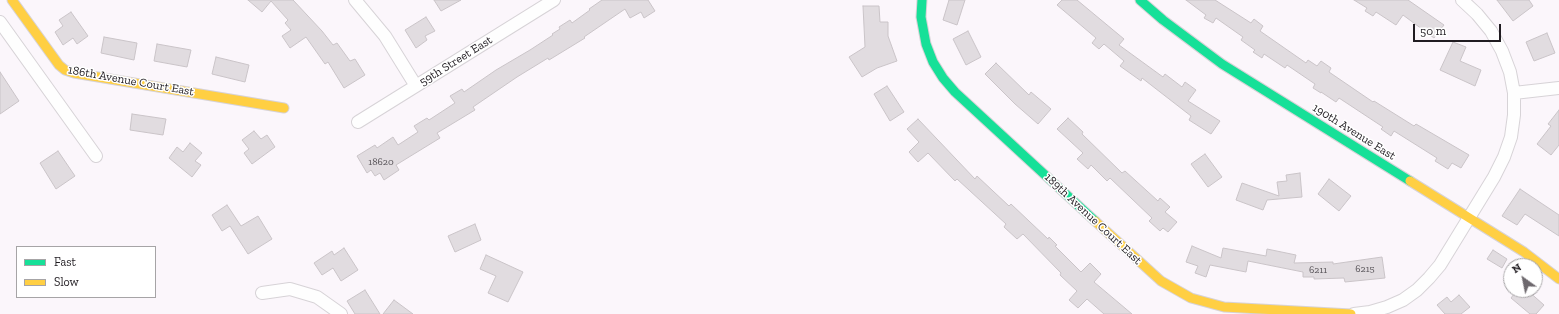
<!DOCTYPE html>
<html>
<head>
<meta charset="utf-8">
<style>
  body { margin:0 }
  #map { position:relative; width:1559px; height:314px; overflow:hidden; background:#fbf6fb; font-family:"Zilla Slab",serif }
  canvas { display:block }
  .legend { position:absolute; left:16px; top:246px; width:140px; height:52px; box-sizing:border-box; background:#fff; border:1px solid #a6a4a6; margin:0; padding:5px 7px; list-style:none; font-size:12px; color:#201c21 }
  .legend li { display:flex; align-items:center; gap:8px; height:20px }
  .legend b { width:20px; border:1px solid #a6a4a6 }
  .north { position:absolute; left:1503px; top:258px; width:40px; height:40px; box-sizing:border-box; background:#fff; border:1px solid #a6a4a6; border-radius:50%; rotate:327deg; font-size:11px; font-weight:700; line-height:16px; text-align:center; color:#201c21 }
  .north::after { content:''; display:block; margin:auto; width:14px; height:18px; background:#6d686d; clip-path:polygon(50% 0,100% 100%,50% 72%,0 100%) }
  .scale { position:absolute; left:1413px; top:24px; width:88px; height:18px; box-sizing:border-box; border:2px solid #201c21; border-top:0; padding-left:5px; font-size:12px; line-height:14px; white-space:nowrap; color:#201c21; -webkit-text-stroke:3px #fff; paint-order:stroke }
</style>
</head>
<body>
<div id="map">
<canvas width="1559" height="314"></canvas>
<ul class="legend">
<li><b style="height:5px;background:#16e098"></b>Fast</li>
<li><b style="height:5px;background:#ffcf43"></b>Slow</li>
</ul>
<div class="north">N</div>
<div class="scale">50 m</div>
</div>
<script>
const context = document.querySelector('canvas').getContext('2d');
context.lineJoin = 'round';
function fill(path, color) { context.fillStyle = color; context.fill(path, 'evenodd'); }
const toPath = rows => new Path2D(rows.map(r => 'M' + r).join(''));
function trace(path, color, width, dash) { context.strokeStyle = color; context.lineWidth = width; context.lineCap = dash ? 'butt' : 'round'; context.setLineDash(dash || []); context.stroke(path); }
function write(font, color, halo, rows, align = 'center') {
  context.font = font + ' "Zilla Slab",serif'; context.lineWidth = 3; context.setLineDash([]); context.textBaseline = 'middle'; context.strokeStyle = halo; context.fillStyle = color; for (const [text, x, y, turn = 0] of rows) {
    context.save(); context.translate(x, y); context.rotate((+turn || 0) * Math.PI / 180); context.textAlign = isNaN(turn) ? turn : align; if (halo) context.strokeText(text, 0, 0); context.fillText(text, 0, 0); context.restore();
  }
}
const building = toPath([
  [248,0,293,0,322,31,333,45,337,43,350,61,355,59,365,75,344,88,328,62,325,64,306,37,290,48,282,36,291,30,285,23,288,20,271,1,262,12,248,0],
  [434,0,461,0,441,11,434,0],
  [602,0,648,0,655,11,644,18,641,12,630,18,625,9,584,37,585,38,549,60,548,58,517,77,473,107,475,110,437,133,440,138,396,165,399,170,384,180,380,173,375,176,371,170,367,173,357,156,375,145,377,148,393,137,398,145,418,132,414,126,427,118,429,120,455,103,450,96,462,89,464,92,496,70,530,50,553,35,552,34,560,29,559,27,570,20,572,23,590,10,589,9,602,0],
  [949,0,965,0,957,25,943,20,949,0],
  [1062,0,1077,0,1124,39,1119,45,1163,77,1165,74,1182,87,1185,82,1196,90,1188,101,1220,121,1211,134,1189,120,1191,116,1142,78,1141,81,1120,66,1124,61,1104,44,1099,49,1092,43,1096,38,1057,5,1062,0],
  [1186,0,1215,0,1251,23,1254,19,1263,26,1260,31,1306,63,1308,60,1317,66,1321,61,1331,68,1329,72,1373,102,1374,101,1414,126,1416,124,1469,155,1461,168,1452,163,1448,169,1435,161,1437,158,1394,131,1391,136,1381,129,1383,127,1339,98,1336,102,1321,92,1321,93,1313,88,1315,84,1287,65,1285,68,1264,54,1262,58,1253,52,1255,50,1241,40,1243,37,1216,18,1213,23,1204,18,1206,15,1186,0],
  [1354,0,1408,0,1444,25,1434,38,1403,15,1396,25,1376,12,1373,16,1365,11,1367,8,1354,0],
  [1497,0,1529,0,1533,6,1513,21,1497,0],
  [863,6,879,6,880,22,888,22,888,36,897,61,877,68,862,77,849,57,865,47,863,6],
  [71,12,88,36,77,44,73,38,63,45,55,32,63,26,59,20,71,12],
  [426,17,435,31,425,36,427,40,416,48,405,30,426,17],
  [968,31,981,57,966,65,953,39,968,31],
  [1547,33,1555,53,1534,61,1526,42,1547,33],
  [104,37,137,43,134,60,101,53,104,37],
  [1453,42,1466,47,1460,61,1481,70,1475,86,1440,70,1453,42],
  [157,44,191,50,187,67,154,61,157,44],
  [216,57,249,65,245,82,212,74,216,57],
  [996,63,1029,95,1031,92,1051,109,1038,124,1015,104,985,74,996,63],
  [0,72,19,101,0,114,0,72],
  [887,86,904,112,890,121,874,94,887,86],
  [1559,110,1559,145,1551,155,1537,144,1551,126,1548,124,1559,110],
  [132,114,166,119,163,135,130,130,132,114],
  [1068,118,1083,132,1082,134,1122,173,1125,171,1158,201,1160,198,1170,207,1165,212,1177,222,1168,232,1163,228,1160,231,1149,221,1152,218,1110,178,1107,181,1091,165,1088,169,1077,159,1083,153,1057,129,1068,118],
  [918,119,975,179,977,176,1009,206,1011,204,1048,239,1049,237,1057,245,1055,246,1081,272,1090,263,1101,274,1094,282,1132,314,1104,314,1087,299,1078,308,1069,300,1077,291,1060,275,1061,273,1023,234,1017,239,1004,227,1006,224,957,179,955,181,928,153,918,162,909,152,919,142,907,129,918,119],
  [254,131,261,139,267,135,275,147,252,164,244,153,249,149,242,140,254,131],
  [190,143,202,153,195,161,201,165,192,177,169,158,177,147,183,152,190,143],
  [58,151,75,176,56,189,40,163,58,151],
  [1205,154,1222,177,1208,187,1191,164,1205,154],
  [1300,173,1302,197,1267,200,1263,210,1236,200,1242,183,1279,196,1277,182,1287,181,1286,175,1300,173],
  [1329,179,1351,196,1339,211,1318,194,1329,179],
  [1520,189,1559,215,1559,236,1525,214,1517,225,1502,216,1520,189],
  [227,205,241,226,258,216,272,239,248,254,230,226,222,231,212,215,227,205],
  [475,224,481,240,455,252,448,236,475,224],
  [1192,246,1221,258,1223,248,1266,256,1267,249,1296,255,1294,263,1333,262,1333,264,1382,257,1385,278,1345,282,1344,278,1314,279,1314,277,1303,277,1303,272,1248,261,1246,272,1210,265,1206,277,1195,273,1198,266,1186,262,1192,246],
  [344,248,358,270,341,281,333,268,322,275,314,263,332,251,334,255,344,248],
  [1493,250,1507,259,1502,268,1487,259,1493,250],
  [486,255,523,272,508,302,488,293,496,276,480,269,486,255],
  [365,290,380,314,355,314,347,301,365,290],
  [1517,290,1527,290,1544,305,1536,314,1530,314,1511,298,1517,290],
  [1459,295,1470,307,1461,314,1445,314,1437,305,1447,297,1451,302,1459,295],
  [394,300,413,314,383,314,394,300]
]);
const street = toPath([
  [355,0,385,36,416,86],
  [0,22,96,156],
  [1514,93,1559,88],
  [358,122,554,0],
  [262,293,290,289,317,297,341,314],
  [1354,314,1370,312,1387,307,1403,300,1417,290,1429,278,1440,265,1494,177,1504,157,1511,137,1514,115,1514,93,1510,72,1502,51,1491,31,1477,14,1462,0]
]);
const fast = toPath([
  [922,0,921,17,926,44,933,62,943,78,955,92,1095,221],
  [1140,0,1163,20,1222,64,1410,181]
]);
const slow = toPath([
  [12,0,59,65,65,70,74,73,284,108],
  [1410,181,1524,252,1559,279],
  [1095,221,1161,281,1191,298,1224,307,1351,314]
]);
const numberNames = [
  ["18620",381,162],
  ["6215",1365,269],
  ["6211",1318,270]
];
const streetNames = [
  ["59th Street East",456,61,-32],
  ["186th Avenue Court East",131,81,10],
  ["190th Avenue East",1354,132,32],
  ["189th Avenue Court East",1093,219,43]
];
fill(building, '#e1dce0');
trace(building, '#cac4c8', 1);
trace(street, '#d7d3d7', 14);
trace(fast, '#d7d3d7', 11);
trace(slow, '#d7d3d7', 11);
trace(street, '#fefefe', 12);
trace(fast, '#16e098', 9);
trace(slow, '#ffcf43', 9);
write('10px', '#534f54', null, numberNames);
write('12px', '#201c21', '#fff', streetNames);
</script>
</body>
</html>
